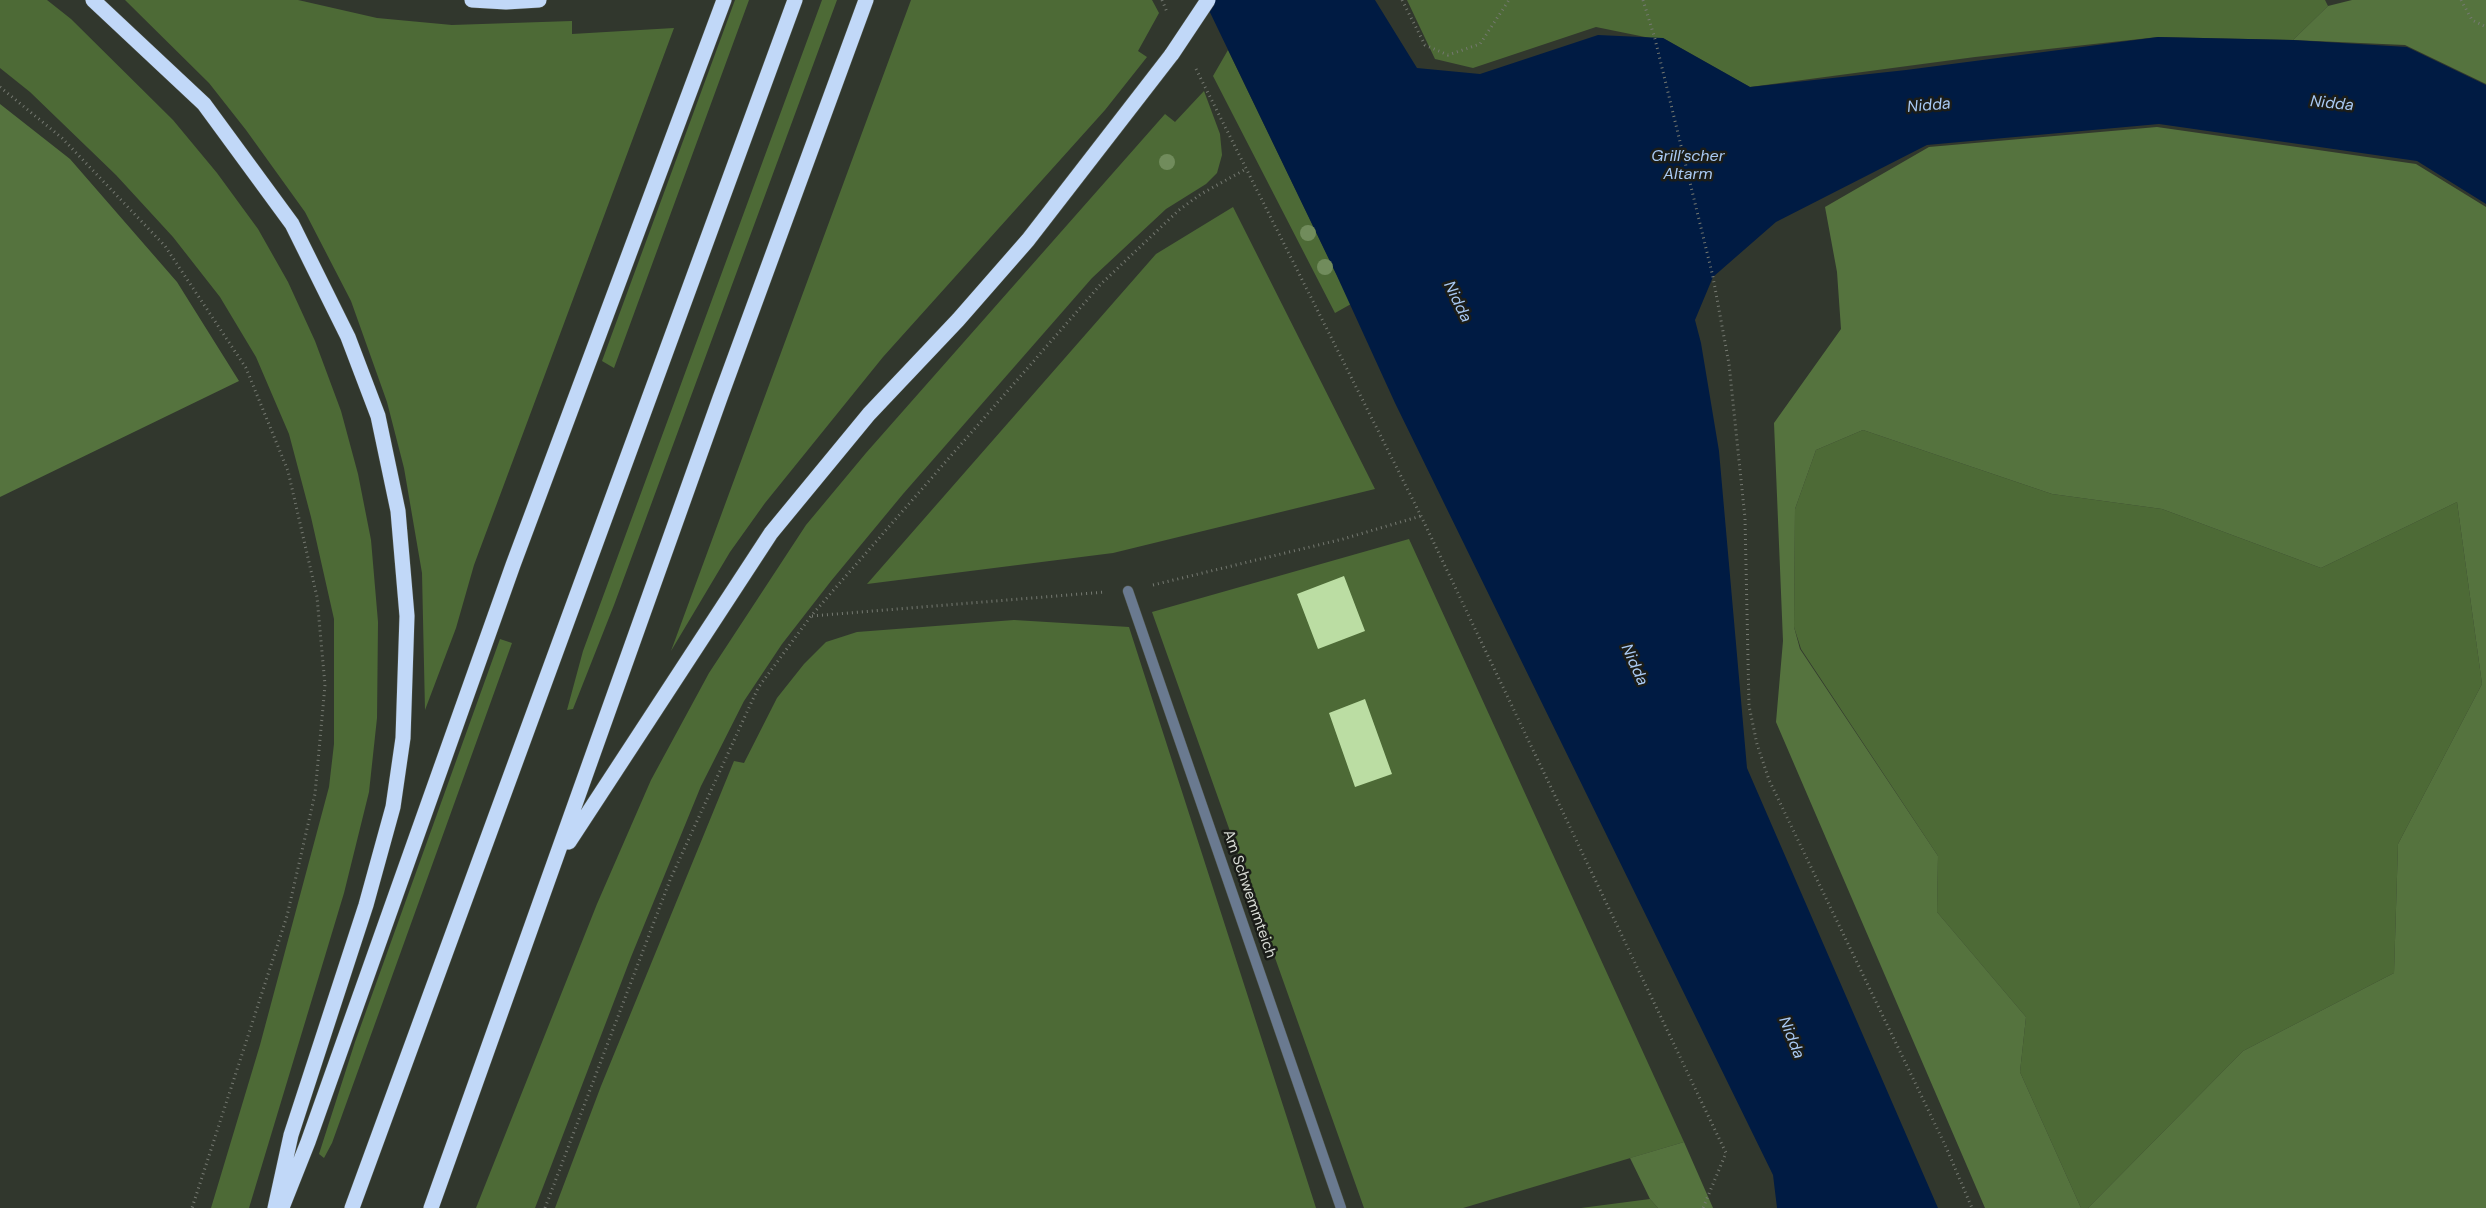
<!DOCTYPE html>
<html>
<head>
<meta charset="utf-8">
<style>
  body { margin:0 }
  canvas { display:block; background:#31372d }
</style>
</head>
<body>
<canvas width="2486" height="1208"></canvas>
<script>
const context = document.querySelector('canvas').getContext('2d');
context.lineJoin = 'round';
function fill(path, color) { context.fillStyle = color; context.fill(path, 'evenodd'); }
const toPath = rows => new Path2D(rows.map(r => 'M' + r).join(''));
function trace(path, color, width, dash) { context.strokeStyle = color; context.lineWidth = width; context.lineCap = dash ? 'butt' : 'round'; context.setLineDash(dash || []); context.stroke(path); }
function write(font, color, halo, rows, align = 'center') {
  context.font = font + ' "DM Sans",sans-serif'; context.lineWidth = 5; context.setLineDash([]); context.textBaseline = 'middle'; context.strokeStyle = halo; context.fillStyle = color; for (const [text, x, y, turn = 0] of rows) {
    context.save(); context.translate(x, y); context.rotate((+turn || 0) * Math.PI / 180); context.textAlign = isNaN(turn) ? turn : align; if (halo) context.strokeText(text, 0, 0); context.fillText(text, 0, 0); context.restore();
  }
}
const green = toPath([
  [0,0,47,0,71,19,173,120,217,173,258,229,288,282,315,341,341,411,358,474,371,540,378,622,377,718,369,792,344,893,249,1208,211,1208,260,1045,329,787,334,744,334,619,311,517,289,434,256,357,220,297,173,237,116,175,30,92,0,68],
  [125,0,298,0,377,18,452,25,572,21,572,34,674,28,474,565,456,628,425,710,422,573,404,468,387,402,351,301,305,212,246,130,209,83],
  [735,0,749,0,614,368,602,361],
  [822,0,837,0,614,605,573,709,567,710,583,651],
  [911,0,1152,0,1159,13,1138,51,1147,57,1105,110,883,357,765,503,730,552,671,651],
  [1407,0,2325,0,2328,6,2293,40,2158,37,1975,57,1750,87,1663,38,1655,39,1596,27,1473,68,1435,59],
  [1228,50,1351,304,1335,313,1213,76],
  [1204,91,1220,134,1222,155,1217,173,1206,184,1166,209,1092,278,903,494,831,581,782,644,744,701,701,786,631,957,535,1208,476,1208,597,904,651,780,709,673,806,525,866,453,1165,114,1175,122],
  [1233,207,1375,489,1113,553,867,584,1156,254],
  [1863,430,2052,494,2162,509,2321,568,2457,502,2482,684,2398,844,2394,973,2243,1051,2088,1208,2081,1208,2020,1072,2026,1017,1937,912,1938,856,1801,649,1794,627,1795,509,1816,450],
  [1409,539,1684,1142,1463,1208,1364,1208,1152,612],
  [1014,620,1129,627,1316,1208,555,1208,601,1086,734,761,744,763,777,698,804,664,826,642,857,632],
  [500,639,512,643,332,1143,324,1158,319,1154,355,1042],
  [1650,1199,1658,1208,1581,1208]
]);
const forest = toPath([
  [2352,0,2486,0,2486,84,2405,45,2293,40,2328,6],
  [0,104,70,159,177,282,239,381,0,497],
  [2157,127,2416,164,2486,207,2486,1208,2088,1208,2243,1051,2394,973,2398,844,2482,684,2457,502,2321,568,2162,509,2052,494,1863,430,1816,450,1795,509,1794,627,1800,649,1938,856,1937,912,2026,1017,2020,1072,2081,1208,1985,1208,1776,722,1783,641,1774,423,1841,329,1837,272,1825,207,1929,147],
  [1684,1142,1713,1208,1658,1208,1650,1199,1630,1158]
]);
const water = toPath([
  [1204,0,1375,0,1417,68,1480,74,1598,35,1663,38,1750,87,1906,70,2158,37,2293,40,2407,47,2486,85,2486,204,2417,161,2159,124,1927,145,1776,222,1713,277,1695,320,1701,343,1719,451,1747,768,1938,1208,1777,1208,1773,1175,1395,403,1337,276]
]);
const building = toPath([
  [1344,576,1365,631,1318,649,1297,594],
  [1365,699,1392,774,1355,787,1329,713]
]);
const path = toPath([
  [1162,0,1167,12],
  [1402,0,1425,45,1448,55,1480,44,1509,0],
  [1643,0,1655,39,1713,277,1729,364,1745,518,1749,706,1757,744,1769,780,1946,1147,1972,1208],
  [2461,0,2472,20,2486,27],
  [1196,69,1421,516,1726,1153,1703,1208],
  [0,87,62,138,165,246,246,368,288,471,317,597,325,685,315,794,287,916,192,1208],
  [1153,585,1343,539,1421,516],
  [812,616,1105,592],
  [545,1208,670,880,758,688,811,616,1101,284,1179,210,1201,194,1246,169]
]);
const lane = toPath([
  [1128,591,1341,1208]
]);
const highway = toPath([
  [93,0,204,104,292,224,348,337,378,416,398,511,407,616,403,738,393,807,366,905,291,1135,275,1208],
  [472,0,506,2,539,0],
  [569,842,771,533,869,414,958,320,1028,240,1172,54],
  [283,1205,308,1142,513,565,724,0],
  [352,1208,795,0],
  [431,1208,720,398,866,0]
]);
const highwayBridge = toPath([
  [1172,54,1208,0]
]);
const trees = [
  [1167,162],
  [1308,233],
  [1325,267]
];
const streetNames = [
  ["Am Schwemmteich",1249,894,71]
];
const waterNames = [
  ["Nidda",2332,104,6],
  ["Nidda",1929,106,-5],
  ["Grill’scher",1688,157],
  ["Altarm",1688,175],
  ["Nidda",1457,302,64],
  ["Nidda",1634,665,66],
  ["Nidda",1791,1038,68]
];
fill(green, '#4d6a36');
fill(forest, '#55733e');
fill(water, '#001b43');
fill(building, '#bbdda3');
trace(lane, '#4f554b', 11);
trace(highway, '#4f554b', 16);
trace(path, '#757971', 3, [1, 4]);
trace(lane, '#6a7a90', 10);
trace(highway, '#c1d8f8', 15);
trace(highwayBridge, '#4f554b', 16, []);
trace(highwayBridge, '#c1d8f8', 15);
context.fillStyle = '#718c5c';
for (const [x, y] of trees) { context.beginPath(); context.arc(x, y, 8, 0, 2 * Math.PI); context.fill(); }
write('15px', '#d9dcd6', '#1b1d19', streetNames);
write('italic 16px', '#a9c9f3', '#1b1d19', waterNames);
</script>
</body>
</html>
